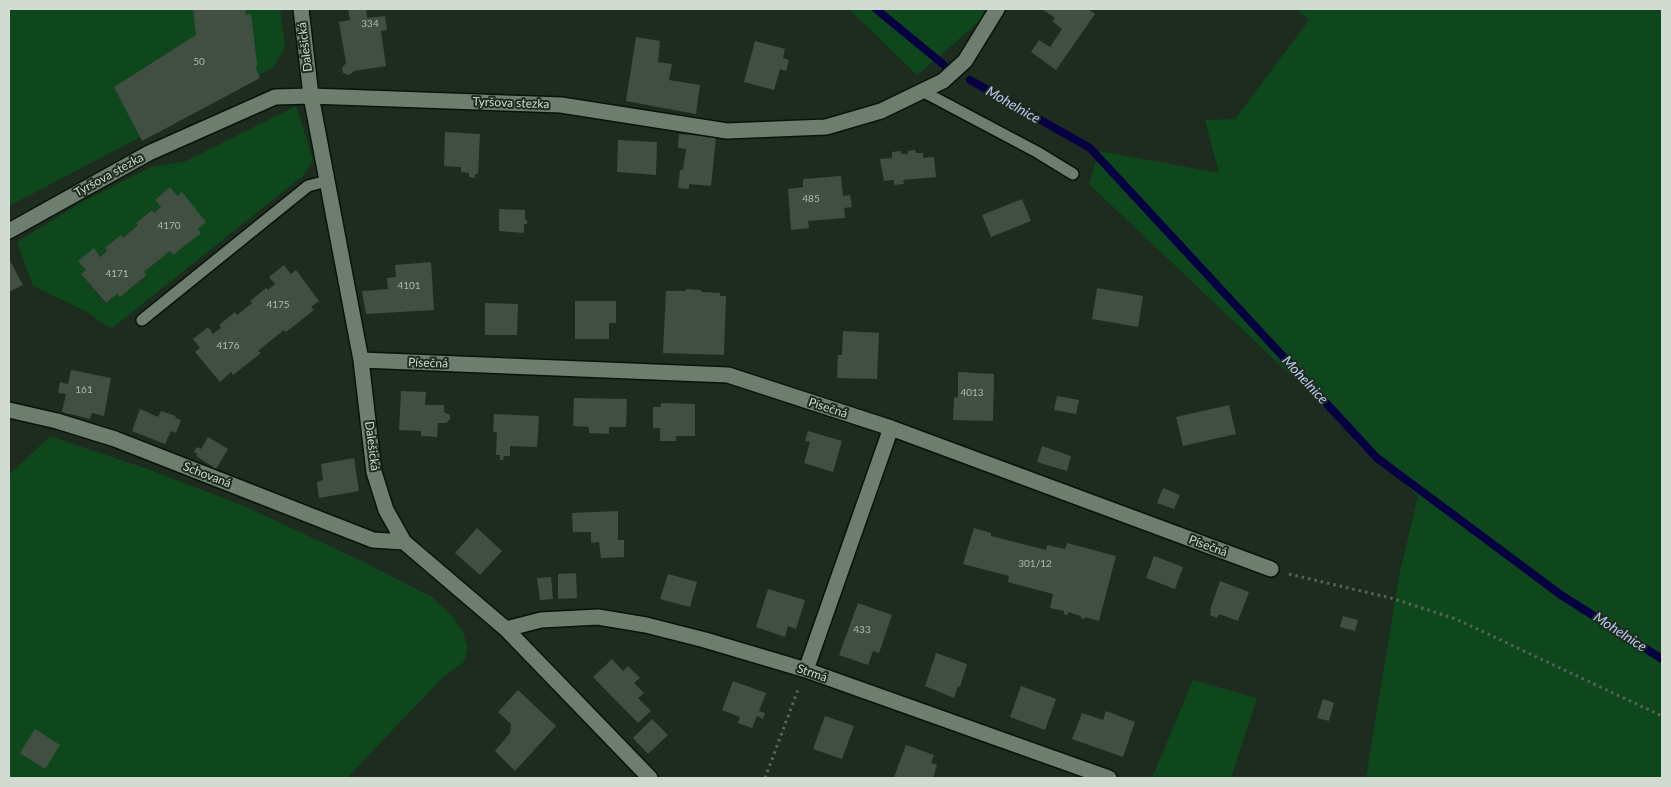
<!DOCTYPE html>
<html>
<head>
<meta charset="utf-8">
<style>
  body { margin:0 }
  #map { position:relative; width:1671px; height:787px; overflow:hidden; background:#1e2c1f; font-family:Lato,sans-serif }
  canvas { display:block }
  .frame { position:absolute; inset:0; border:10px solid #d2dbd2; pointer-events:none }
</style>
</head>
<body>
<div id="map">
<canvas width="1671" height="787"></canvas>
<div class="frame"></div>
</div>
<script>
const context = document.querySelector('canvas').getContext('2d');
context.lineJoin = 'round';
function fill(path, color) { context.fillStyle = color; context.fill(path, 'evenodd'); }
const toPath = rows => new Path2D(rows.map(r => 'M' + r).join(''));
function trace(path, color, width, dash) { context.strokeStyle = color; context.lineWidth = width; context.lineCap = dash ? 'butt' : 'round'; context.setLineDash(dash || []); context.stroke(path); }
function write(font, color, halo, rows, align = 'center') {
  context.font = font + ' Lato,sans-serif'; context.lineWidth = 4; context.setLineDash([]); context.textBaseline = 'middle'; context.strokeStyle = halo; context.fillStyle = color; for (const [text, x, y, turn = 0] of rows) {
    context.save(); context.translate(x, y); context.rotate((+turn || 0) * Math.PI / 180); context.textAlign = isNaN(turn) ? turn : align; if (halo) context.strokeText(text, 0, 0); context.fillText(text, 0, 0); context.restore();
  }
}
const green = toPath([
  [9,9,280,9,285,47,274,67,9,206],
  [849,9,986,9,981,19,949,48,917,75],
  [1297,9,1662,9,1662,778,1366,778,1399,576,1418,496,1089,184,1099,151,1219,173,1205,120,1235,119,1309,20],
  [296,106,313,160,304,175,111,329,87,312,33,286,17,242,82,202,151,167,186,161],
  [169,188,177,196,182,192,205,222,198,229,200,233,173,255,170,251,144,272,147,276,120,297,117,294,105,303,81,274,86,270,79,261,94,249,100,257,121,236,123,238,138,225,136,223,151,210,154,213,161,207,155,200],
  [50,436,145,468,244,506,364,562,432,597,453,617,463,632,468,648,464,662,442,678,347,778,9,778,9,475],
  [1193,680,1257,698,1231,778,1152,778]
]);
const stream = toPath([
  [876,9,944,65],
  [970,80,1090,148,1377,458,1561,595,1662,659]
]);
const building = toPath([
  [193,9,245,9,246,15,251,14,257,64,256,68,260,78,142,141,114,87,196,35],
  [348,9,366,9,367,18,385,16,387,30,381,31,386,66,354,71,349,75,343,73,342,68,346,63,339,22,350,20],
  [1042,9,1088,9,1095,14,1056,70,1031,52,1039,40,1050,47,1062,29,1052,21,1055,18],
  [636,37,660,41,658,62,672,64,669,80,700,85,696,114,626,101],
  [755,41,785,49,783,58,789,60,786,71,780,69,774,90,744,82],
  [445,132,480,134,478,174,475,174,475,178,469,177,469,173,461,172,461,167,444,166],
  [679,134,716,137,711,186,689,184,689,189,678,188,680,170,683,170,686,149,678,148],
  [618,140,657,142,656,175,617,172],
  [915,150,916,153,923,153,923,158,934,157,936,177,903,180,904,184,894,185,894,180,884,181,880,159,892,158,892,152,901,151,901,154,908,154,908,151],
  [841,176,843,196,850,195,852,207,844,208,845,218,808,221,809,228,791,230,788,189,803,187,803,179],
  [170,187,177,196,182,192,206,222,198,229,201,233,173,255,170,251,144,272,147,275,120,297,117,294,106,303,81,274,86,270,78,261,94,248,100,257,107,251,105,248,121,235,123,238,138,225,136,223,152,210,154,213,161,207,155,200],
  [1022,199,1031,221,991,237,982,215],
  [499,209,525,210,525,220,527,220,527,224,524,224,524,233,499,231],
  [9,259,23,285,9,292],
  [431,262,434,310,366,314,362,291,388,289,387,278,396,277,395,265],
  [284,265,291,274,296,270,319,301,311,307,314,310,286,332,284,330,258,351,261,353,233,375,231,372,220,382,195,352,200,348,193,339,208,327,213,334,221,328,219,325,235,312,237,315,252,303,250,301,266,288,268,290,275,284,269,277],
  [1097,288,1143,296,1138,327,1092,319],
  [686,289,701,290,701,292,720,293,720,296,726,296,724,355,663,353,666,291,686,291],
  [575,301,616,301,616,323,609,323,609,339,575,339],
  [485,303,518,304,517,335,485,335],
  [843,331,879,333,877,379,837,378,838,355,842,355],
  [71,370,111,378,104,416,92,413,90,419,62,412,66,394,58,393,60,382,68,384],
  [958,372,994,374,993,421,953,420,954,397,958,398],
  [401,391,426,392,425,405,444,405,444,412,450,415,450,419,446,423,438,423,437,437,421,436,421,431,399,430],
  [1057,396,1079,400,1076,414,1054,410],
  [574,398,627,399,626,427,609,427,609,434,589,433,589,427,573,426],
  [661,403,695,404,695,436,676,436,676,441,660,441,660,428,653,428,653,407,661,407],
  [1229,405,1236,434,1183,446,1176,417],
  [140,409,158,417,161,411,176,416,175,418,181,420,176,433,171,431,165,444,132,431],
  [494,414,539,416,537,447,510,446,510,456,504,456,503,460,500,460,500,455,496,455,497,432,493,432],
  [808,431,842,441,833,472,804,463,810,442,805,441],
  [208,437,228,449,216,469,196,456,198,454,194,452,197,447,201,449],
  [1042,446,1071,456,1067,471,1037,462],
  [354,458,359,491,319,498,317,482,323,480,321,464],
  [1163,488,1180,495,1174,509,1157,503],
  [618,511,618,540,624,540,624,557,601,558,599,542,591,543,591,532,573,532,572,513],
  [477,528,502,551,480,575,455,553],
  [974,528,991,533,991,536,1046,550,1047,545,1065,549,1067,543,1116,556,1099,621,1085,617,1085,619,1081,618,1081,616,1068,612,1068,615,1064,614,1064,611,1050,608,1053,594,1008,582,1009,576,963,564],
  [1154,556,1183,567,1175,589,1146,578],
  [576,573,577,598,558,599,558,574],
  [668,574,697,582,690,607,660,599],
  [551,577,553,599,540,600,537,578],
  [1220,581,1249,592,1238,621,1219,614,1217,618,1210,615,1211,611,1210,610],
  [768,589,805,600,796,629,788,626,785,637,756,627],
  [858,603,892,615,879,653,873,651,868,665,839,655],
  [1343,616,1358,620,1355,631,1340,627],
  [936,653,967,664,960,687,958,686,954,698,925,686],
  [612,659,623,671,628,666,640,678,634,683,644,693,638,698,651,711,638,723,593,677],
  [733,681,766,693,759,711,765,713,763,719,757,716,752,728,738,723,740,717,722,710],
  [1021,686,1056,699,1045,730,1010,717],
  [518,690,556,726,515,771,495,751,510,733,511,724,498,712],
  [1323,699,1334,703,1329,721,1317,718],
  [1106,711,1135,722,1123,757,1072,739,1082,713,1103,720],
  [825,716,854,726,842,759,813,749],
  [652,719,668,735,648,754,633,738],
  [35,729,60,745,45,769,20,753],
  [906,745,934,755,931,763,937,765,933,778,894,777]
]);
const path = toPath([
  [1289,574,1391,598,1456,619,1662,716],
  [765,778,799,687]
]);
const lane = toPath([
  [922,91,1037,152,1073,174],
  [142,320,308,186,327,181]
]);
const street = toPath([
  [301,9,311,96,361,360,374,472,386,510,404,542,506,629,650,778],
  [9,231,149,153,275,97,311,96,561,105,727,131,826,127,881,111,943,81,965,61,997,9],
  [361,360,728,375,891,428,1271,569],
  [9,410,57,421,115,439,373,540,404,542],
  [506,629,541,620,598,617,646,625,705,640,806,670,1109,778],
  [806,670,891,428]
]);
const numberNames = [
  ["334",370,24],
  ["50",199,62],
  ["485",811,199],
  ["4170",169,226],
  ["4171",117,274],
  ["4101",409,286],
  ["4175",278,305],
  ["4176",228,346],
  ["161",84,390],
  ["4013",972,393],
  ["301/12",1035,564],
  ["433",862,630]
];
const streetNames = [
  ["Dalešická",305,47,-97],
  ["Tyršova stezka",511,103,2],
  ["Tyršova stezka",109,175,-29],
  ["Písečná",428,363,2],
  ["Písečná",828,408,18],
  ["Dalešická",372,446,83],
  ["Schovaná",207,475,21],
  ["Písečná",1208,546,20],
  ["Strmá",812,673,19]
];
const waterNames = [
  ["Mohelnice",1013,105,30],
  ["Mohelnice",1305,380,47],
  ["Mohelnice",1620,632,33]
];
fill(green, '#0d471b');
trace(stream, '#060043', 8);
fill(building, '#404f41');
trace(lane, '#071409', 14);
trace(street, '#071409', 18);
trace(path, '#586459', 3, [2.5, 4]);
trace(lane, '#6d7d6e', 11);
trace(street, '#6d7d6e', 15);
write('10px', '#aeb8ae', null, numberNames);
write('12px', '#d2dbd2', '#1e2c1f', streetNames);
write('italic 14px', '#bcc9f2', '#1e2c1f', waterNames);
</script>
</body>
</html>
